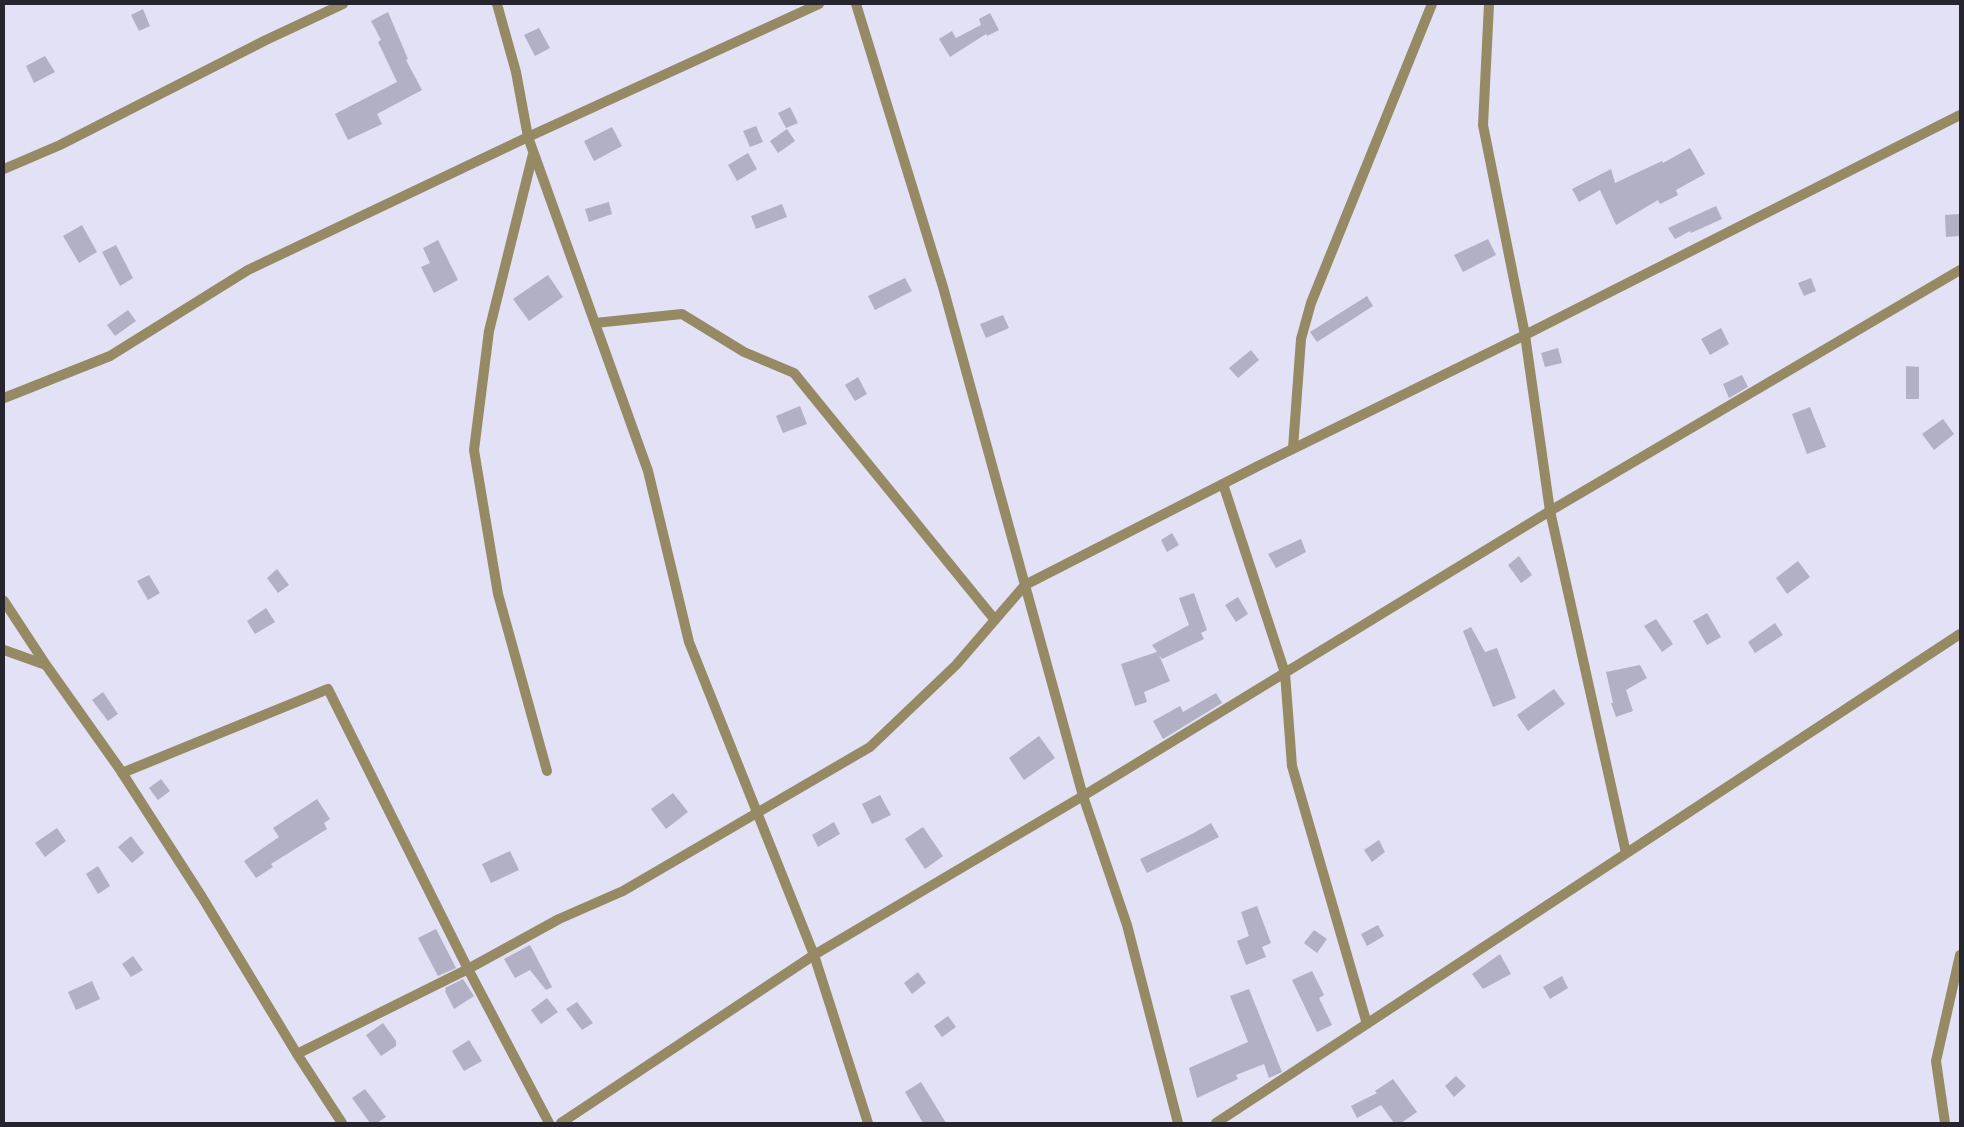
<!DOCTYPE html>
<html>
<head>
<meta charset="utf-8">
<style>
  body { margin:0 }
  #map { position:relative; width:1964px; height:1127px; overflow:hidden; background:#e2e1f5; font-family:Jost,sans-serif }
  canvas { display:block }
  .frame { position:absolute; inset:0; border:5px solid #26252d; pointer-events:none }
</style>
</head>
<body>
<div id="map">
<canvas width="1964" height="1127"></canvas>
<div class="frame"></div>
</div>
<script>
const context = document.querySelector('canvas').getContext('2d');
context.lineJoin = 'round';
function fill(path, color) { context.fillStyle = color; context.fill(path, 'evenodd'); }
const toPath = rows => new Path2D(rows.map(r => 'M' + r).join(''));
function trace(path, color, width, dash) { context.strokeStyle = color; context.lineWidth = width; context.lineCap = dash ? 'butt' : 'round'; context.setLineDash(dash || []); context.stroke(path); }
const building = toPath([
  [143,9,150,26,139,31,131,15],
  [388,12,408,59,406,60,422,90,377,114,382,124,348,140,335,114,397,82,378,42,381,40,371,21],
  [990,13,999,30,987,36,986,34,950,57,939,39,952,31,956,38,981,25,979,19],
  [539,28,550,48,535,56,524,35],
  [45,56,55,72,34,83,26,66],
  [790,107,798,123,786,128,778,113],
  [756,126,763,142,750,147,743,131],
  [612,127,622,146,594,161,584,141],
  [787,129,795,141,778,153,770,141],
  [1690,148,1705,174,1676,190,1678,195,1660,204,1658,200,1616,225,1600,190,1579,202,1572,189,1611,169,1615,183,1662,161,1663,163],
  [748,153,757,169,737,181,728,165],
  [609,202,612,214,589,222,585,209],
  [782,204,787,217,756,229,751,216],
  [1716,206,1722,219,1691,233,1690,231,1675,239,1668,228],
  [1960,214,1960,236,1946,237,1945,215],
  [82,225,97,252,79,263,63,236],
  [1488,239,1496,255,1463,272,1454,255],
  [438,240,458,280,434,293,421,267,430,263,423,248],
  [116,245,133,278,120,286,102,252],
  [548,275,563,297,529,321,513,299],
  [905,278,912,291,875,310,868,296],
  [1811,278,1816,291,1804,296,1798,283],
  [1367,296,1373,306,1317,342,1310,332],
  [128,310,136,321,115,336,107,325],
  [1003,315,1009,328,986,338,980,324],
  [1721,328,1729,344,1710,355,1701,339],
  [1558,348,1562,363,1545,367,1541,353],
  [1251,350,1259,360,1238,378,1229,368],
  [1906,366,1919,367,1919,399,1906,399],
  [1742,375,1748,387,1729,398,1723,384],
  [858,377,867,394,855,401,845,385],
  [800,406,807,424,783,433,776,416],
  [1810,407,1826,447,1807,454,1792,414],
  [1943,419,1954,434,1934,450,1922,434],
  [1172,533,1179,545,1167,552,1161,540],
  [1301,539,1306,552,1276,568,1268,554],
  [1519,556,1532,575,1521,583,1508,565],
  [1798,561,1810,577,1787,594,1776,578],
  [277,569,289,585,278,593,267,578],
  [149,575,160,593,148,600,137,581],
  [1194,593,1207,630,1201,633,1204,639,1162,659,1159,655,1170,681,1144,692,1147,702,1135,706,1121,664,1157,652,1152,645,1189,625,1179,598],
  [1238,597,1248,614,1236,622,1225,605],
  [266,608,275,622,255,634,247,621],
  [1707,613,1721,637,1707,645,1693,621],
  [1656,619,1673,644,1662,652,1644,626],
  [1775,623,1783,635,1755,653,1748,642],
  [1471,627,1485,652,1497,648,1516,698,1493,707,1463,631],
  [1640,665,1647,678,1626,690,1633,711,1616,717,1611,703,1613,703,1606,672],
  [1554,689,1565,704,1528,731,1517,715],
  [103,692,118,714,108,721,92,700],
  [1216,693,1222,703,1163,739,1153,721,1180,706,1183,712],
  [1039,736,1055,758,1024,780,1009,758],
  [161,779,170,791,158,800,149,788],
  [673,793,688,812,666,829,651,809],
  [880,795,891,815,872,824,862,804],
  [317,799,330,819,324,823,327,829,271,864,273,867,256,878,244,861,279,837,273,828],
  [834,822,840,834,818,847,812,835],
  [1211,823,1219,837,1147,873,1140,859,1192,834],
  [923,827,943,856,925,869,905,839],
  [57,828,66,841,45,857,35,843],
  [131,836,144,853,132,863,118,847],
  [1379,840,1385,852,1372,862,1364,850],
  [510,851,519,870,491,883,482,864],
  [98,866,110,886,98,894,86,874],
  [1257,906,1271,943,1262,947,1266,957,1246,965,1237,941,1249,936,1241,912],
  [1378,925,1384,936,1367,946,1361,934],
  [436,929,456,968,438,976,418,938],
  [1314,930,1327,939,1317,953,1304,943],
  [530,945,552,987,546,990,530,970,515,978,504,959],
  [1500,954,1511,974,1483,989,1472,974],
  [133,956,143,970,131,977,122,964],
  [1312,971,1324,995,1319,998,1332,1025,1317,1032,1292,980],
  [918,972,926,983,912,994,904,983],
  [1562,976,1568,988,1550,999,1543,987],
  [463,979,474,996,454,1009,445,991,446,990,445,988],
  [92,981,100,999,76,1010,68,992],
  [1249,989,1282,1072,1269,1078,1264,1064,1236,1075,1238,1079,1197,1098,1189,1068,1248,1042,1230,996],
  [547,998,558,1012,541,1024,531,1010],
  [577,1002,593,1023,582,1030,566,1009],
  [948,1016,956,1027,942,1037,934,1026],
  [383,1023,396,1041,396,1046,381,1056,366,1035],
  [469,1040,482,1061,464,1071,452,1051],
  [1456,1076,1466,1086,1454,1097,1445,1086],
  [1393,1079,1417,1112,1401,1123,1394,1123,1381,1105,1357,1118,1351,1106,1377,1093,1375,1091],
  [921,1082,946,1123,923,1123,905,1092],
  [365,1089,386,1117,377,1123,370,1123,352,1098]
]);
const street = toPath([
  [497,4,516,72,528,137,648,471,689,642,814,955,868,1123],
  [856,4,943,287,1083,796,1127,925,1178,1123],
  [1489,4,1483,125,1525,335,1550,511,1626,853],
  [533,154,489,331,474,450,498,594,547,771],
  [4,169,60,145,266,40,343,4],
  [595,323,682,314,744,352,794,373,995,620],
  [4,398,110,356,248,270,528,137,819,4],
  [1293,448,1301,339,1311,303,1432,4],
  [1223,484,1285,673,1292,766,1367,1024],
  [4,601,46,665,119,768,202,897,297,1054,342,1123],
  [4,650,46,665],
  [122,773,328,689,468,969,549,1123],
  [297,1054,468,969,559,919,623,891,870,747,956,665,1025,585,1258,466,1525,335,1960,115],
  [561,1123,814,955,1083,796,1550,511,1960,270],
  [1216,1123,1960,634],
  [1945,1123,1936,1061,1960,955]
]);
fill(building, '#b1b0c4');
trace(street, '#968a64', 10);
</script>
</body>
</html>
